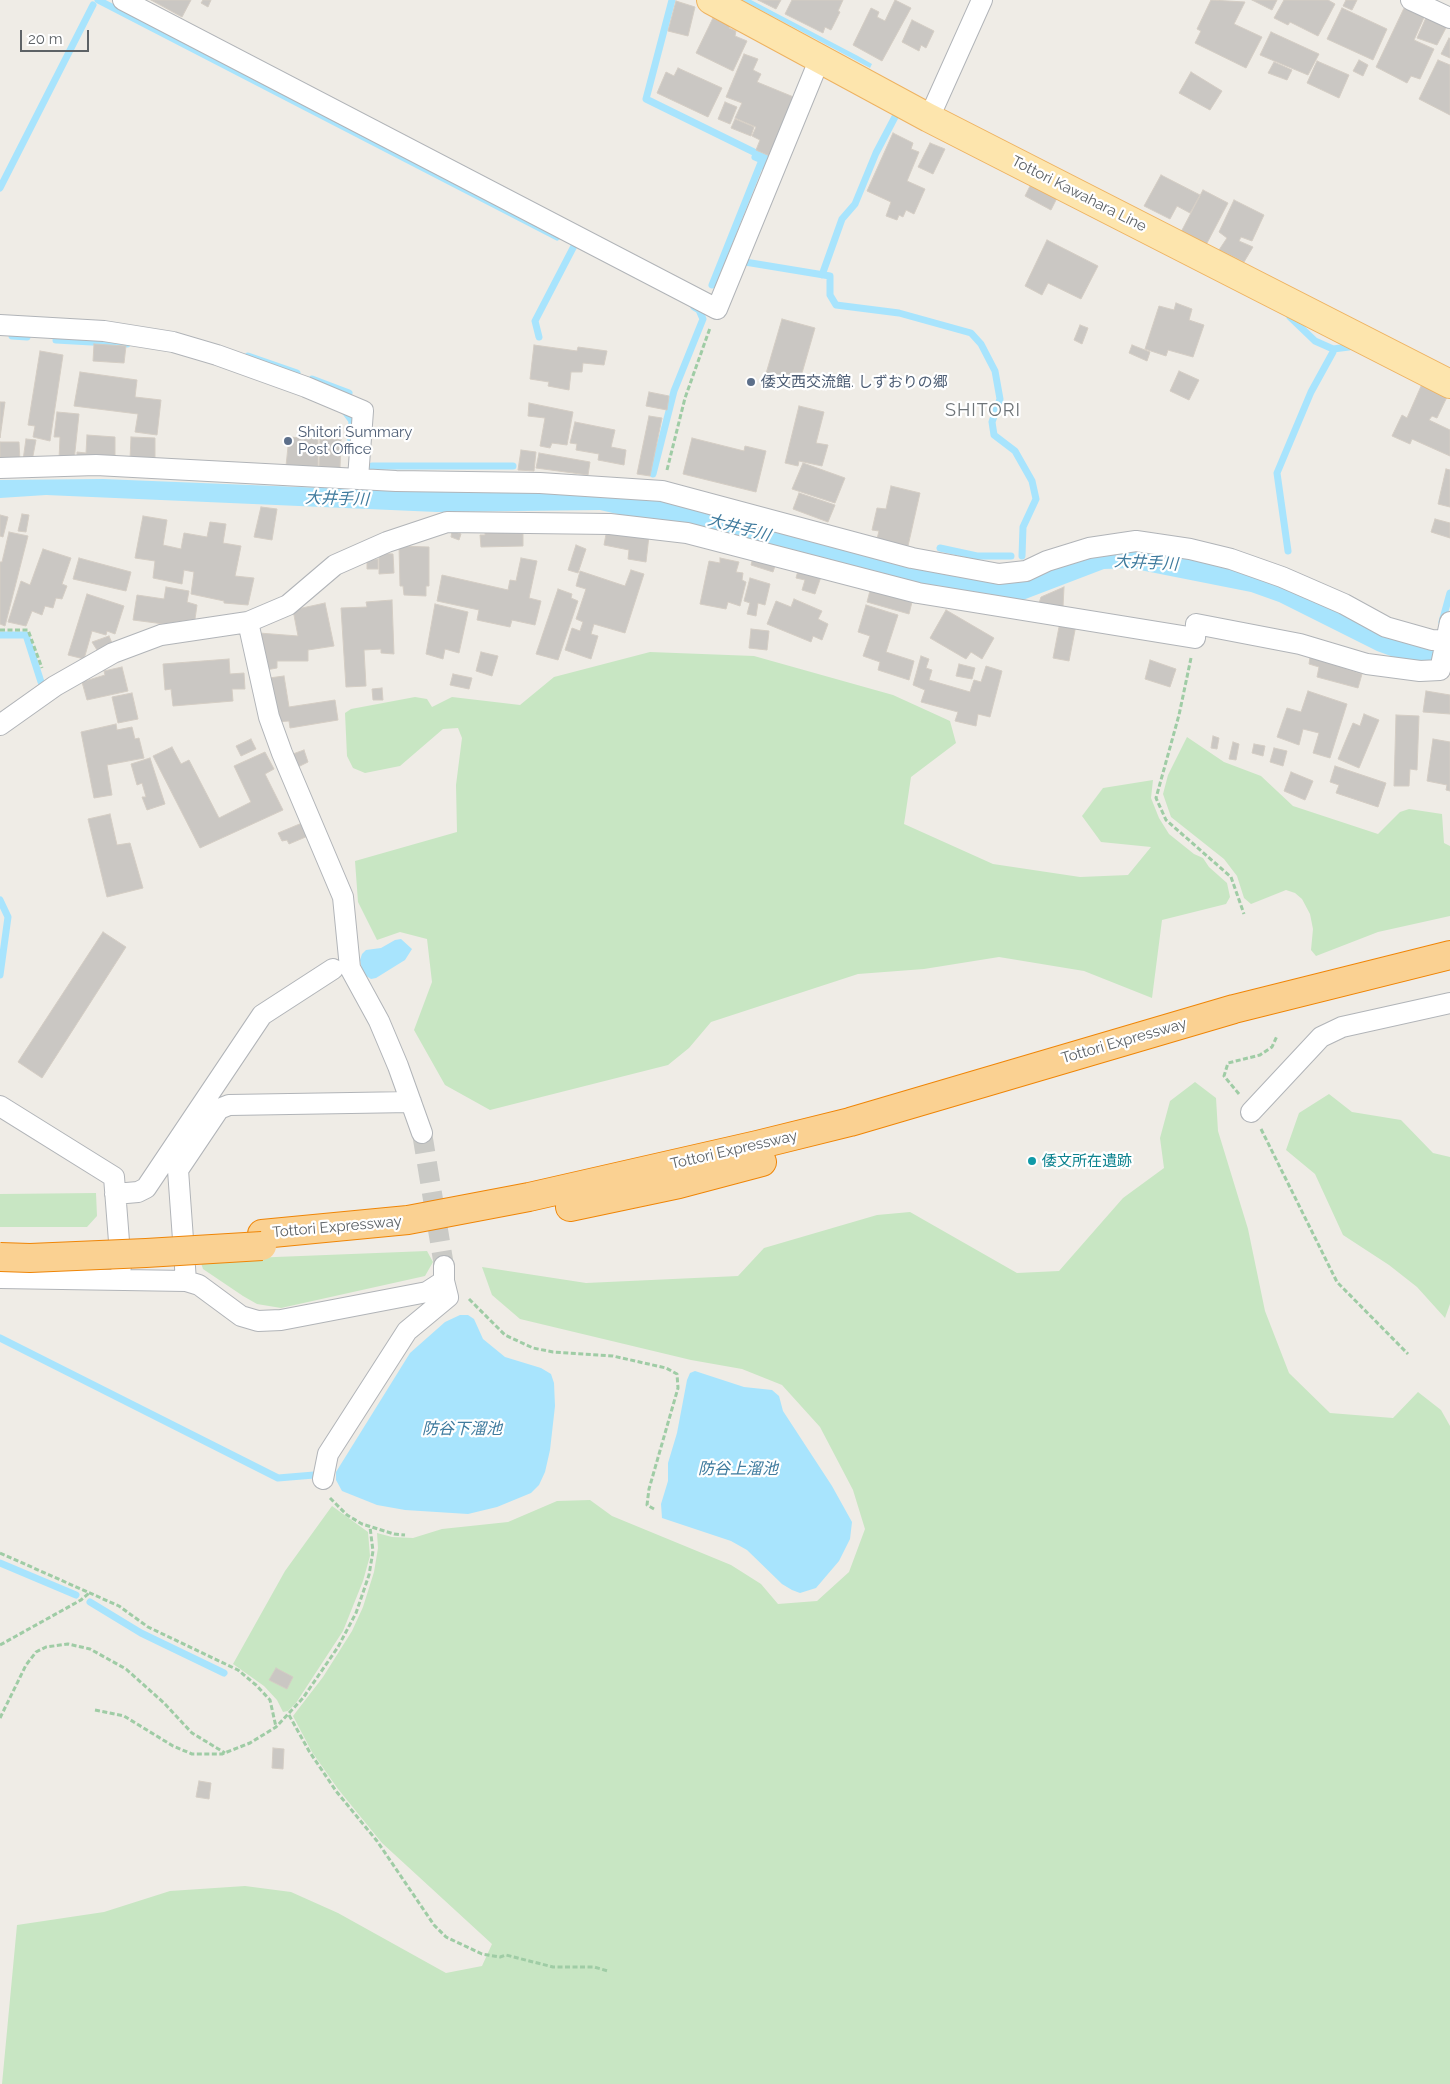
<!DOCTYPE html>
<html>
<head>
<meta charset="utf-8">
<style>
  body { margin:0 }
  #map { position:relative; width:1450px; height:2084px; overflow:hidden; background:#efece6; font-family:Raleway,sans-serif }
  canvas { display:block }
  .scale { position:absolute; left:20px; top:30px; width:69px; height:22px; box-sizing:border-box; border:2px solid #5d6266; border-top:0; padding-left:6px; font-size:15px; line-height:18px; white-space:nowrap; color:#5d6266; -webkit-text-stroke:4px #fff; paint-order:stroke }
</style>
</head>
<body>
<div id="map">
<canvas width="1450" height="2084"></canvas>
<div class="scale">20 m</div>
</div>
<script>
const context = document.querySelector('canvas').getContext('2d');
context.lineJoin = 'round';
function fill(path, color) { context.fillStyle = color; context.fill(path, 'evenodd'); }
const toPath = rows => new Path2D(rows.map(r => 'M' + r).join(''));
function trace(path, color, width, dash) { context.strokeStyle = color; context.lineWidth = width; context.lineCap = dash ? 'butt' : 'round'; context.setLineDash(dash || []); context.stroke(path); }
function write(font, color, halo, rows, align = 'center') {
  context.font = font + ' Raleway,"Noto Sans JP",sans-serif'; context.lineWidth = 4.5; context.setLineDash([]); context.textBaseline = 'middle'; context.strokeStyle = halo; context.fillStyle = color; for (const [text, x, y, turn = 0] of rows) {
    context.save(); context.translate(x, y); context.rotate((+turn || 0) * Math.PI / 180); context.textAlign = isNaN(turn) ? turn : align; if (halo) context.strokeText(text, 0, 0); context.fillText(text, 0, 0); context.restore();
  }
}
const green = toPath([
  [650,652,754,656,893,695,950,721,956,743,911,777,904,824,993,864,1080,877,1128,875,1151,847,1101,842,1082,816,1103,788,1153,780,1151,798,1159,818,1169,834,1194,854,1203,858,1209,867,1227,883,1230,897,1226,904,1162,920,1152,998,1084,971,999,957,924,969,858,974,711,1022,689,1048,668,1065,490,1110,445,1085,414,1030,432,982,427,939,400,932,377,940,358,902,355,861,457,832,456,785,462,738,458,728,443,729,400,766,365,773,353,768,347,756,345,713,351,709,415,697,427,699,432,707,452,697,520,705,554,677],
  [1187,737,1224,762,1261,776,1293,806,1378,834,1400,812,1409,809,1442,814,1444,843,1450,846,1450,916,1378,932,1316,956,1311,950,1313,929,1310,914,1302,899,1295,893,1286,890,1251,904,1244,898,1237,876,1224,859,1171,817,1163,794,1168,775],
  [1195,1082,1216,1098,1218,1131,1248,1229,1265,1311,1289,1373,1330,1413,1393,1418,1418,1392,1441,1410,1450,1426,1450,2084,2,2084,17,1925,104,1912,170,1891,245,1886,291,1892,338,1913,446,1973,482,1966,492,1944,382,1843,338,1789,312,1752,293,1716,323,1677,352,1631,363,1607,374,1572,378,1548,377,1533,392,1537,413,1538,442,1529,508,1522,557,1501,590,1500,612,1516,731,1565,761,1584,778,1604,817,1601,849,1572,865,1529,853,1490,820,1427,782,1385,742,1369,691,1360,520,1319,492,1295,482,1267,586,1283,738,1276,764,1248,877,1215,910,1212,1017,1273,1059,1271,1123,1198,1164,1168,1160,1138,1170,1101],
  [1329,1094,1352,1112,1401,1120,1433,1153,1450,1157,1450,1304,1445,1318,1417,1287,1389,1265,1343,1235,1315,1174,1286,1150,1299,1113],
  [96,1193,97,1216,87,1227,0,1227,0,1194],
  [427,1251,433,1262,425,1276,281,1308,257,1304,243,1296,203,1269,200,1260],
  [332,1506,368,1532,370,1556,363,1581,343,1631,296,1703,288,1711,283,1712,277,1700,264,1686,233,1664,285,1571]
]);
const water = toPath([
  [742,0,751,0,858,56,872,64,870,68],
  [103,479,348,489,624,494,705,507,937,572,1093,553,1146,550,1198,559,1267,579,1450,647,1450,668,1410,663,1377,651,1279,602,1251,592,1130,568,1104,569,1015,603,955,592,600,510,437,512,46,495,0,498,0,480],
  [401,939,412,949,405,960,376,978,371,979,363,974,360,960,362,954,366,950,381,948,395,940],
  [460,1315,468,1315,474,1319,483,1339,505,1357,541,1368,551,1374,554,1383,555,1406,550,1450,545,1472,539,1485,531,1493,497,1507,468,1514,405,1510,377,1505,342,1491,336,1480,336,1472,410,1353,445,1322],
  [695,1371,744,1387,772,1390,779,1396,783,1411,832,1486,852,1522,850,1539,839,1561,816,1588,800,1593,792,1590,782,1584,747,1550,731,1541,662,1518,661,1504,668,1481,668,1463,677,1433,687,1380,690,1373]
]);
const stream = toPath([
  [98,0,557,237],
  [672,0,646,99,768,159,765,167],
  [0,188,93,5],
  [745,262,830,276,830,295,836,305,899,313,971,333,981,344,995,371,1000,399,992,422,994,435,1015,451,1032,481,1036,499,1023,527,1022,556],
  [822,275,842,219,855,204,876,153,896,115],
  [712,285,762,160,755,157],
  [1290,317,1315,341,1333,349,1349,347],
  [12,336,27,337],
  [539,337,535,321,574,246],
  [56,340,127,344],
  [248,356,297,373],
  [312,379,349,393],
  [343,409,352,421,350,450],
  [372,466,513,466],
  [653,474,674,391,703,319,699,310,694,307],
  [940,548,977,556,1011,556],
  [1288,551,1277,473,1311,392,1333,352],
  [1442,622,1450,593],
  [0,635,26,635,41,682],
  [0,900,8,917,0,975],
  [0,1338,278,1478,314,1475],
  [0,1563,76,1595],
  [90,1602,141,1633,224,1673]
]);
const building = toPath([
  [151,0,191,0,182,17,151,0],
  [203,0,211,0,208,7,201,3,203,0],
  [758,0,781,0,776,9,758,0],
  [792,0,843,0,838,11,840,12,831,30,825,27,823,33,785,14,792,0],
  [895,0,911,8,882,61,853,45,871,8,879,12,877,17,885,21,895,0],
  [1211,0,1245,2,1234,24,1262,37,1246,68,1195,43,1201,31,1197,29,1211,0],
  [1252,0,1277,0,1272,10,1252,0],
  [1284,0,1328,0,1335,4,1318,36,1290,22,1288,25,1274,18,1284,0],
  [1346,0,1357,0,1352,10,1343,6,1346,0],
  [676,1,695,7,688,36,668,31,676,1],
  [1406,4,1426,13,1414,40,1434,49,1420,79,1411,76,1407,83,1376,67,1406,4],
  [1342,8,1387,29,1373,60,1327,39,1342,8],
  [1428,13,1448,24,1437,45,1417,38,1428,13],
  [713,18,730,26,729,28,736,31,735,36,747,41,733,71,696,53,713,18],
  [912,20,934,31,926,48,921,45,919,51,902,42,912,20],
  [1271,32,1319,54,1308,75,1260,55,1271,32],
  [1449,38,1450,39,1450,58,1441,54,1449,38],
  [744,54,758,59,753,70,761,74,757,82,796,98,772,157,756,150,760,140,752,136,756,127,735,118,742,103,726,97,744,54],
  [1359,60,1368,65,1363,76,1353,71,1359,60],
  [1438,60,1450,65,1450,115,1419,99,1438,60],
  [1317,61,1349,75,1339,98,1307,83,1317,61],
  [1274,62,1292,70,1287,80,1268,73,1274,62],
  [678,68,722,88,708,117,657,93,666,72,674,76,678,68],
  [1191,72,1222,91,1210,110,1179,93,1191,72],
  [725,102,737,107,730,124,718,119,725,102],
  [735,119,754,127,751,136,731,128,735,119],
  [893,133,913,143,911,149,919,152,907,181,925,189,914,214,906,210,903,217,899,215,897,220,886,216,891,202,867,191,893,133],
  [930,143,945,149,933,174,918,167,930,143],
  [1161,175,1200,195,1190,213,1177,206,1170,219,1144,206,1161,175],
  [1031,184,1057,198,1051,210,1025,196,1031,184],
  [1203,190,1228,203,1206,245,1181,232,1203,190],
  [1234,200,1264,215,1252,241,1241,237,1239,241,1253,247,1244,262,1219,250,1227,238,1219,232,1234,200],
  [1047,240,1098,266,1081,299,1048,283,1042,295,1025,286,1047,240],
  [1176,303,1192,309,1189,320,1204,325,1193,357,1168,350,1166,356,1145,349,1159,306,1174,310,1176,303],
  [782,319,815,328,798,387,765,377,782,319],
  [1080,325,1088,328,1082,344,1074,340,1080,325],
  [94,344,126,346,124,363,93,361,94,344],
  [534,345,577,351,578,347,607,351,604,365,583,363,582,372,571,372,569,390,548,386,549,382,530,379,534,345],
  [1132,345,1150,352,1147,361,1129,353,1132,345],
  [40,351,63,355,50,441,33,437,35,426,28,425,40,351],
  [1179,371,1199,380,1189,400,1170,391,1179,371],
  [80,372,137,380,135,397,161,400,157,435,135,432,138,414,74,406,80,372],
  [1422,384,1447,397,1437,418,1432,416,1429,420,1450,430,1450,456,1412,439,1410,444,1392,436,1402,415,1407,418,1422,384],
  [649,392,669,396,667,410,646,406,649,392],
  [0,402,5,402,0,438,0,402],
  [529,403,573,412,567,445,552,443,550,448,540,446,545,418,528,416,529,403],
  [799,406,824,412,816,443,828,445,822,466,799,461,798,466,785,463,799,406],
  [57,412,79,414,74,461,59,459,60,437,54,437,57,412],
  [649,416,662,418,650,476,637,474,649,416],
  [575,422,615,430,611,447,626,450,624,465,598,460,599,454,576,450,577,444,570,443,575,422],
  [87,435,115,437,115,461,77,460,77,452,86,453,87,435],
  [131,437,155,438,155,460,130,459,131,437],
  [289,437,318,439,318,466,286,466,289,437],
  [692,438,744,451,745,446,766,451,756,492,683,474,692,438],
  [26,439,36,440,32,461,23,460,26,439],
  [320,439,341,439,340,468,319,466,320,439],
  [0,442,19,442,20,461,0,462,0,442],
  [521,450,536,452,534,471,518,470,521,450],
  [539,453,590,462,588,475,536,468,539,453],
  [803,463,845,478,835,503,792,489,803,463],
  [1446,469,1450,470,1450,507,1438,504,1446,469],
  [891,486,920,493,908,546,877,539,879,531,872,530,877,508,886,509,891,486],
  [799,493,835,505,828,522,793,509,799,493],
  [261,507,277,509,272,540,254,537,261,507],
  [22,514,29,515,26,532,18,531,22,514],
  [0,515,8,517,3,537,0,536,0,515],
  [143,516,167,520,163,545,181,549,184,533,207,537,210,522,226,524,223,543,241,546,235,576,254,578,248,605,224,603,224,601,191,594,194,572,184,570,182,584,153,578,155,561,135,558,143,516],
  [1435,519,1450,523,1450,538,1431,532,1435,519],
  [607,529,649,536,646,562,628,559,629,550,604,545,607,529],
  [452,531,461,534,459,540,451,537,452,531],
  [9,532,28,536,5,626,0,624,0,562,2,562,9,532],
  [523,532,523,546,481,547,480,535,485,535,485,533,523,532],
  [576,545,586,549,578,573,568,570,576,545],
  [399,546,429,547,429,586,426,586,426,596,404,595,403,586,400,586,399,546],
  [43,549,71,558,62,584,67,586,62,599,56,598,53,608,45,606,42,615,32,611,26,626,8,622,21,581,30,585,43,549],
  [379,553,393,554,394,573,379,574,379,553],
  [754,554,777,560,773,572,751,565,754,554],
  [79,558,131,572,126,591,73,579,79,558],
  [521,558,537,561,529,598,541,601,535,625,512,620,510,627,477,620,479,610,437,601,442,575,508,590,510,580,516,581,521,558],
  [720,558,739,562,736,572,743,573,742,580,746,582,740,606,728,602,726,609,700,604,709,561,720,563,720,558],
  [378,559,378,569,367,569,367,560,378,559],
  [799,567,822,574,815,594,802,590,805,580,796,578,799,567],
  [631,570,644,574,625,633,594,624,591,634,598,636,591,659,565,650,572,628,580,631,583,622,576,619,586,589,576,586,580,571,625,586,631,570],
  [750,578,770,584,765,605,758,603,756,616,747,614,750,603,744,601,750,578],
  [166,587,189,591,187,602,197,605,195,619,164,624,133,620,137,595,164,599,166,587],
  [871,587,913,598,909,614,867,602,871,587],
  [1064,587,1063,607,1039,603,1041,597,1064,587],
  [558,589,572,594,571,598,578,601,558,660,536,654,558,589],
  [87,594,124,606,115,634,107,631,106,635,92,631,84,659,68,655,87,594],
  [794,599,822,611,818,619,828,624,822,640,813,636,811,642,767,624,776,601,791,607,794,599],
  [392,600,394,654,381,653,381,649,364,650,366,686,346,687,341,608,367,607,366,602,392,600],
  [325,603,334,646,308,650,308,661,277,661,277,668,266,670,259,633,298,636,293,610,325,603],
  [435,604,468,612,459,653,445,649,443,659,426,654,435,604],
  [866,605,898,615,886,652,914,661,909,680,878,670,880,662,863,656,870,636,858,632,866,605],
  [946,610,994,638,982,659,971,652,966,659,930,638,946,610],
  [1060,622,1076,625,1069,661,1053,658,1060,622],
  [751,629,769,631,767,650,749,648,751,629],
  [109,636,112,643,97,650,92,642,109,636],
  [481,652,498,656,492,676,476,671,481,652],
  [921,656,929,659,926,668,932,670,929,680,970,692,974,680,981,682,986,666,1002,671,990,717,978,714,976,726,955,721,958,712,921,702,925,690,913,685,921,656],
  [1310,657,1362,674,1358,688,1317,677,1319,667,1309,664,1310,657],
  [229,659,230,674,244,673,245,689,232,689,233,701,173,706,171,689,165,690,163,664,229,659],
  [1150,660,1176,669,1170,687,1145,679,1150,660],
  [959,664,975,668,972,679,956,676,959,664],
  [122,667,128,691,87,700,82,682,105,675,104,671,122,667],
  [453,674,472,678,469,689,450,685,453,674],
  [284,676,289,707,335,700,338,720,290,728,289,721,276,722,269,678,284,676],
  [382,688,383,700,373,700,372,689,382,688],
  [1308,691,1347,704,1330,758,1313,753,1319,733,1303,729,1299,745,1277,737,1287,708,1301,712,1308,691],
  [1426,691,1450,695,1450,714,1423,712,1426,691],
  [132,693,138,719,118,723,112,697,132,693],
  [1364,714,1379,720,1359,768,1338,759,1353,723,1360,726,1364,714],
  [1396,715,1419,716,1417,770,1410,769,1409,786,1394,786,1396,715],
  [116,724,117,730,132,727,135,739,139,738,144,758,107,765,112,795,94,798,81,732,116,724],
  [1213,736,1219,738,1217,749,1211,748,1213,736],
  [251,739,256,749,241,756,236,746,251,739],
  [1433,739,1450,742,1450,791,1446,790,1447,785,1427,781,1433,739],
  [1233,742,1239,744,1236,760,1229,759,1233,742],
  [1254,744,1265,746,1263,756,1252,753,1254,744],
  [172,747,181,764,189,760,219,818,251,802,234,766,265,752,274,769,265,774,283,810,200,848,153,756,172,747],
  [1274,748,1287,751,1283,766,1270,762,1274,748],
  [304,750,308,762,296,768,290,755,304,750],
  [150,758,165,804,147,810,142,797,146,797,142,783,137,785,131,764,150,758],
  [1335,766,1386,783,1378,807,1336,793,1339,785,1330,782,1335,766],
  [1291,772,1313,781,1305,800,1284,791,1291,772],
  [110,814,117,845,130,843,143,888,107,897,88,819,110,814],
  [302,823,308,836,289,844,287,840,282,841,278,833,302,823],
  [103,932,126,947,42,1078,18,1062,103,932],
  [276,1668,293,1677,287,1689,269,1680,276,1668],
  [273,1748,284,1749,283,1769,272,1768,273,1748],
  [199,1781,211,1783,209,1799,196,1797,199,1781]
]);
const streetTunnel = toPath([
  [422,1133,444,1266]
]);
const path = toPath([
  [667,470,685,398,710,328],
  [0,630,28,630,42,668],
  [1191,658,1179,715,1156,798,1166,820,1231,877,1244,914],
  [1239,1094,1224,1076,1228,1063,1260,1055,1272,1047,1277,1036],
  [1261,1129,1337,1282,1408,1354],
  [469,1299,505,1335,533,1348,553,1352,613,1356,666,1368,677,1374,678,1388,649,1489,647,1505,654,1509],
  [330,1498,347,1515,362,1524,394,1534,405,1535],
  [0,1553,119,1606,148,1627,238,1670,256,1685,270,1700,276,1727],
  [0,1645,81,1600,89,1593],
  [95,1710,124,1716,173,1746,192,1754,222,1754,250,1743,276,1727,303,1698,338,1647,356,1613,369,1575,373,1551,370,1527],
  [289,1715,309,1751,336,1791,377,1841,434,1925,446,1937,482,1954,500,1957,506,1955,553,1967,594,1967,608,1971],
  [0,1718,26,1665,36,1652,46,1647,68,1644,90,1649,126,1669,164,1703,192,1733,225,1753]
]);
const street = toPath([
  [123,0,717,309,820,58],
  [1411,0,1450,18],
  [929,118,982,0],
  [0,325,104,331,173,342,217,355,306,387,363,411,358,478],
  [0,468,96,465,396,481,540,483,662,491,912,558,999,574,1026,571,1047,561,1089,548,1136,541,1190,549,1231,559,1282,577,1344,604,1386,627,1432,640,1450,641],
  [248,622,269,717,282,753,343,897,350,968,379,1021,398,1066,422,1133],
  [0,725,55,686,113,653,161,635,248,622,288,605,335,565,387,542,447,522,610,524,687,533,918,593,1195,638,1196,624,1300,644,1367,664,1420,671,1440,670,1450,622],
  [0,1106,114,1177,121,1267],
  [1251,1112,1321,1037,1342,1027,1450,1003],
  [115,1194,138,1192,146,1188,262,1015,333,969],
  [0,1278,186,1281,199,1285,241,1316,258,1321,281,1320,427,1292,444,1281,444,1266],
  [186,1281,178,1170,219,1109,229,1105,411,1102],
  [323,1479,328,1454,407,1331,448,1297,444,1281]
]);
const primary = toPath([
  [711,0,929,118,1450,384]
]);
const highway = toPath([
  [570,1207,679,1184,762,1162],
  [262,1234,408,1220,529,1197,757,1145,850,1122,1234,1009,1450,955]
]);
const highwayBridge = toPath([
  [0,1257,30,1258,146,1253,262,1246]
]);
const markers = [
  [751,382,5,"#5c6f8a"],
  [288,441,5,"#5c6f8a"],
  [1032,1161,5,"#0f9aa8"]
];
const streetNames = [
  ["Tottori Kawahara Line",1079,194,27],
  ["Tottori Expressway",1124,1041,-16],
  ["Tottori Expressway",734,1150,-13],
  ["Tottori Expressway",337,1227,-5]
];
const serviceNames = [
  ["倭文西交流館. しずおりの郷",761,382],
  ["Shitori Summary",298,432],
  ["Post Office",298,449]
];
const cultureNames = [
  ["倭文所在遺跡",1042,1161]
];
const waterNames = [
  ["大井手川",337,499,2],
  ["大井手川",739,528,15],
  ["大井手川",1146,563,3],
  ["防谷下溜池",462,1429],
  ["防谷上溜池",738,1469]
];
const quarterNames = [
  ["SHITORI",983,411]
];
fill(green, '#c8e6c3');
fill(water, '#a8e4fd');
trace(stream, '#a8e4fd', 7);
fill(building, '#cac7c3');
trace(building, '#d4cdc4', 1);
trace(streetTunnel, '#cacac6', 20, [20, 10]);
trace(street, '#b1b4b8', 22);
trace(primary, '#eeb260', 30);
trace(highway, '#ef8506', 30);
trace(path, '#9fcca5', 3, [5, 2.5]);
trace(street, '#fff', 20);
trace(primary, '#fde5ad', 28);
trace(highway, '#fad192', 28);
trace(highwayBridge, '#ef8506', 30, []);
trace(highwayBridge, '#fad192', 28);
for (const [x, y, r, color] of markers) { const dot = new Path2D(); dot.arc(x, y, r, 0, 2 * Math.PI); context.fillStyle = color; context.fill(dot); trace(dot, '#fff', 2); }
write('15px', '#5d6266', '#fff', streetNames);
write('15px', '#4e5e75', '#fff', serviceNames, 'left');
write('15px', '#0d838f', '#fff', cultureNames, 'left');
write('italic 16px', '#3f7b9e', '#fff', waterNames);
context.letterSpacing = '1px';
write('18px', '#6e7478', '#fff', quarterNames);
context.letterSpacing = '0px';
</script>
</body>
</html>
